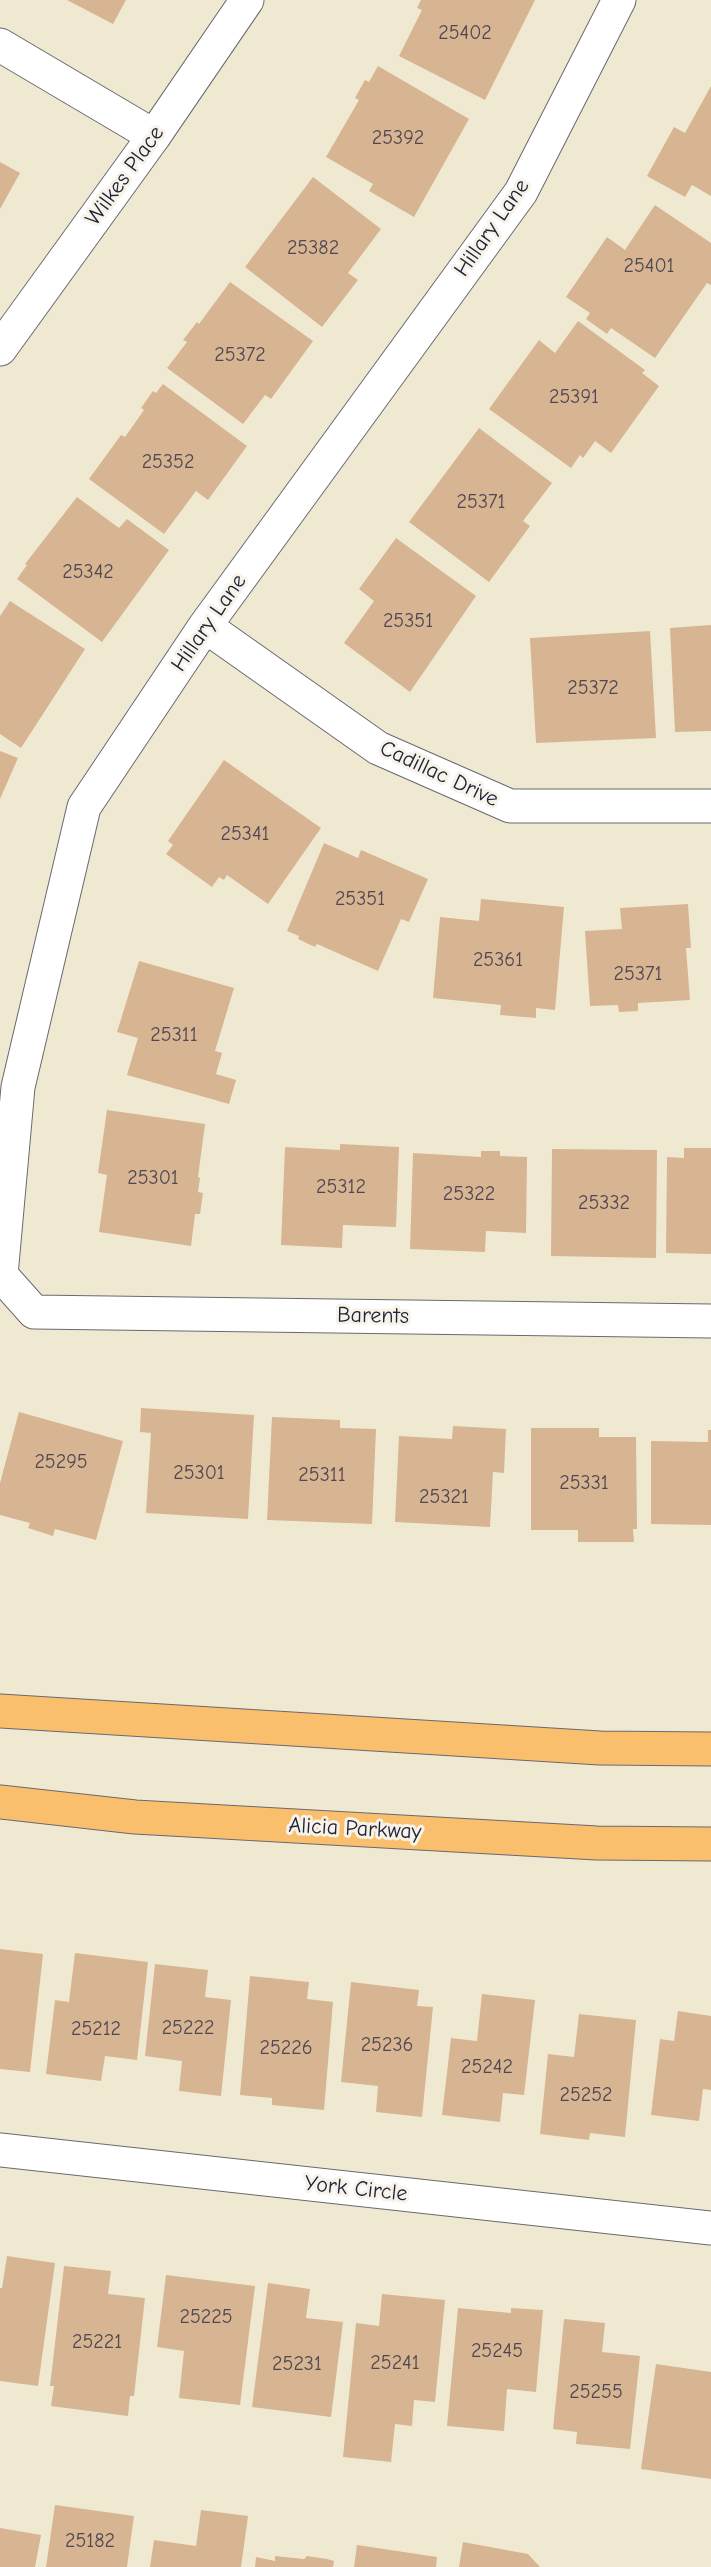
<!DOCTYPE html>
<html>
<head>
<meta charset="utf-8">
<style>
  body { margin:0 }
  canvas { display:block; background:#f0e9d1 }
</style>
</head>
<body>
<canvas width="711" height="2567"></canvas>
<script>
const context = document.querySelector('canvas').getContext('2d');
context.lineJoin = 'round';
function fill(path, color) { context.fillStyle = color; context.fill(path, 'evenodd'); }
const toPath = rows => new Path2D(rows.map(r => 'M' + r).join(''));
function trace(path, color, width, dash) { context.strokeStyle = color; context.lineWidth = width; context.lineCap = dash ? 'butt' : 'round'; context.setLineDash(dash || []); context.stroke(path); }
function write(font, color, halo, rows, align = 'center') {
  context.font = font + ' "Comic Neue",sans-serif'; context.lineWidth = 6; context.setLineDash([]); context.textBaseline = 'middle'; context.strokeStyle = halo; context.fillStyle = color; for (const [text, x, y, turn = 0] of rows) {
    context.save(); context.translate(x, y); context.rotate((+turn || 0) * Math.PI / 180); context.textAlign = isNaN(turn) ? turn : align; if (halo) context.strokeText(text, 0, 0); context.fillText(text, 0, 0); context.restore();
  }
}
const building = toPath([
  [67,0,126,0,113,24],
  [421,0,535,0,485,100,399,56,422,10,417,8],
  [378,66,469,119,414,217,369,191,373,184,326,157,359,100,355,98,365,80,369,82],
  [711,86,711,196,692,185,685,197,647,176,674,127,685,133],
  [0,162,20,173,0,209],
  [313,177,381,229,348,273,358,280,322,327,245,267],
  [655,205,711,243,711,285,707,283,655,358,611,328,607,334,586,319,590,313,566,297,607,237,625,250],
  [230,282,313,341,271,399,265,395,243,424,167,368,187,342,183,340,197,322,199,324],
  [578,321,645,370,642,373,659,386,611,453,595,441,583,458,580,455,571,468,489,409,539,340,555,353],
  [163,384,247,446,208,500,196,491,164,534,89,479,121,435,125,437,144,410,141,408,153,391,156,393],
  [479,428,552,483,523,521,530,526,489,582,409,522],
  [77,497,119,528,127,519,169,550,102,642,17,579,27,565,25,564],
  [396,538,476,596,410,692,344,643,374,601,359,589],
  [10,601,85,649,21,748,0,734,0,616],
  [711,625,711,731,675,732,670,628],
  [650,631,656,738,536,743,530,638],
  [0,751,18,758,0,799],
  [224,760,321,828,268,904,227,875,224,880,219,877,212,887,166,854,173,845,168,841],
  [324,843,358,858,361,850,428,879,409,922,401,919,378,971,317,944,315,947,298,939,299,936,287,931],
  [481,899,564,907,555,1010,536,1008,536,1018,500,1015,501,1005,433,998,440,917,479,921],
  [688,904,691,948,686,948,690,1000,638,1003,638,1011,619,1012,618,1005,590,1006,585,931,622,929,620,908],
  [139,961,234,988,215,1051,222,1053,216,1074,236,1080,229,1104,127,1075,138,1038,117,1032],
  [107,1110,205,1124,198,1177,200,1178,198,1192,203,1193,200,1214,195,1214,191,1246,99,1232,107,1175,98,1173],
  [340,1144,399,1147,396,1227,343,1225,342,1248,281,1245,285,1147,340,1150],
  [684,1148,711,1148,711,1254,666,1253,667,1157,684,1158],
  [552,1149,657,1150,656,1258,551,1256],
  [481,1151,500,1151,500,1156,527,1157,526,1233,486,1231,485,1252,410,1249,413,1153,481,1157],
  [141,1408,254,1415,248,1519,146,1513,151,1433,140,1432],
  [19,1412,123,1441,96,1540,55,1529,53,1536,28,1528,30,1523,0,1515,0,1483],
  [272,1417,340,1420,340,1428,376,1429,372,1524,267,1520],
  [453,1426,506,1429,504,1473,493,1472,490,1527,395,1522,399,1436,452,1439],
  [531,1428,599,1428,599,1437,636,1437,637,1529,633,1529,634,1542,578,1542,578,1530,531,1530],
  [708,1430,711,1430,711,1525,651,1524,651,1441,708,1442],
  [0,1949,43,1954,30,2072,0,2069],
  [75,1953,148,1962,137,2060,105,2056,101,2081,46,2074,55,2000,69,2002],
  [155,1964,208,1970,205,1997,231,2000,221,2096,179,2091,182,2061,145,2056],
  [250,1976,309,1982,307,1999,333,2002,324,2110,272,2105,272,2098,240,2095],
  [351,1982,419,1990,417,2006,433,2007,422,2117,376,2112,378,2086,341,2082],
  [482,1994,535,2000,524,2095,503,2093,500,2122,442,2115,451,2038,477,2041],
  [678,2011,711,2016,711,2090,703,2089,699,2121,651,2115,660,2039,674,2041],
  [579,2014,636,2020,625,2137,590,2133,589,2140,540,2134,548,2054,574,2057],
  [7,2256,55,2263,38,2386,0,2381,0,2288,2,2288],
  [64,2266,111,2271,108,2294,145,2298,134,2396,130,2396,128,2416,51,2406,54,2386,50,2386],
  [166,2275,255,2286,240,2405,179,2398,184,2351,157,2347],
  [268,2283,310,2289,306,2318,343,2322,331,2417,252,2407],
  [382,2294,445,2300,435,2402,414,2400,412,2426,395,2424,391,2462,343,2457,356,2323,379,2326],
  [458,2308,511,2313,511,2308,543,2310,536,2392,507,2389,504,2431,447,2426],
  [564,2319,605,2323,602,2352,640,2356,630,2449,576,2444,577,2432,553,2429],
  [656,2364,711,2372,711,2479,641,2469],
  [55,2505,134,2516,127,2567,46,2567],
  [201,2510,248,2516,241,2567,150,2567,154,2540,196,2546],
  [0,2528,41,2535,35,2567,0,2567],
  [463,2542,528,2554,540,2567,459,2567],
  [357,2545,437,2557,436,2567,354,2567],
  [275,2556,304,2559,307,2556,327,2559,334,2561,333,2567,255,2567,256,2557,275,2561]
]);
const minor = toPath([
  [619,0,521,192,205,626,84,807,18,1087,1,1275,34,1312,711,1321],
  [0,45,154,136],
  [205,626,378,748,510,806,711,806],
  [0,2150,711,2228]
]);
const tertiary = toPath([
  [0,349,154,136,247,0]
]);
const primary = toPath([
  [0,1711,600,1748,711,1749],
  [0,1802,135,1817,597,1843,711,1844]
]);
const numberNames = [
  ["25402",465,33],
  ["25392",398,138],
  ["25382",313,248],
  ["25401",649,266],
  ["25372",240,355],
  ["25391",574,397],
  ["25352",168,462],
  ["25371",481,502],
  ["25342",88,572],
  ["25351",408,621],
  ["25372",593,688],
  ["25341",245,834],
  ["25351",360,899],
  ["25361",498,960],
  ["25371",638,974],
  ["25311",174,1035],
  ["25301",153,1178],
  ["25312",341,1187],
  ["25322",469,1194],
  ["25332",604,1203],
  ["25295",61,1462],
  ["25301",199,1473],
  ["25311",322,1475],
  ["25331",584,1483],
  ["25321",444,1497],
  ["25222",188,2028],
  ["25212",96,2029],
  ["25236",387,2045],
  ["25226",286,2048],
  ["25242",487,2067],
  ["25252",586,2095],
  ["25225",206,2317],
  ["25221",97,2342],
  ["25245",497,2351],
  ["25241",395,2363],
  ["25231",297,2364],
  ["25255",596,2392],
  ["25182",90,2541]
];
const streetNames = [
  ["Wilkes Place",125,176,-54],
  ["Hillary Lane",492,228,-55],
  ["Hillary Lane",209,623,-55],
  ["Cadillac Drive",439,774,25],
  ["Barents",373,1316,1],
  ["Alicia Parkway",355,1829,3],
  ["York Circle",356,2189,6]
];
fill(building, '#d7b592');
trace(minor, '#6a6870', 35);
trace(tertiary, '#6a6870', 35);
trace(primary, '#6a6870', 35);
trace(minor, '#fff', 33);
trace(tertiary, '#fff', 33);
trace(primary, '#f9bf6c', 33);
write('20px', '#4f4751', null, numberNames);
write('22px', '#22223b', '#f7f3e8', streetNames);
</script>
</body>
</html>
